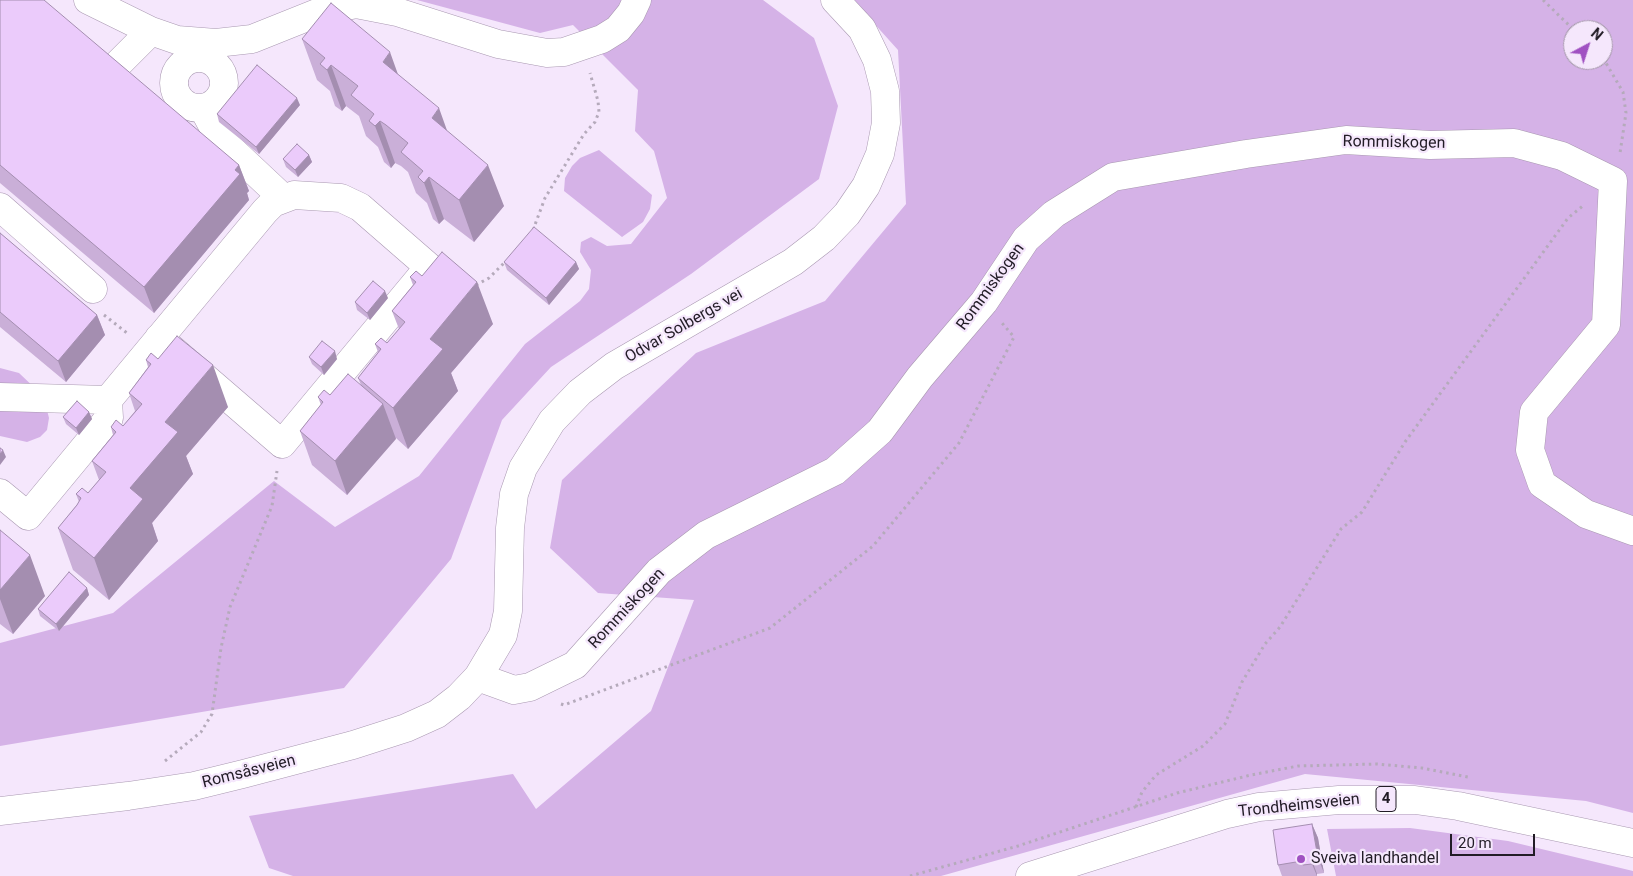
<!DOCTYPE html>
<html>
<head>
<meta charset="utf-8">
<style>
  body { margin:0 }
  #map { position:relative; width:1633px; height:876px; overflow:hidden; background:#f5e7fc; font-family:Roboto,sans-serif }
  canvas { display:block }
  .north { position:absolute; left:1563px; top:20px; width:50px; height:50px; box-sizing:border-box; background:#f5e7fc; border:1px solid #a196a6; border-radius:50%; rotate:40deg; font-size:14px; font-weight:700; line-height:20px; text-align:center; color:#221c26 }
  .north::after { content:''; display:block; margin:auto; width:18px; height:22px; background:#a051c2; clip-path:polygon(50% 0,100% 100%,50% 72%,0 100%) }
  .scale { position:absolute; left:1450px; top:834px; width:85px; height:22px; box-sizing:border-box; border:2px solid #221c26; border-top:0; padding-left:6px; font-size:15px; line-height:18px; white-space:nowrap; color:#221c26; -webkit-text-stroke:4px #f5e7fc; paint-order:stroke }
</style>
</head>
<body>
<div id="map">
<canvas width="1633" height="876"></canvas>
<div class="north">N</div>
<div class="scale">20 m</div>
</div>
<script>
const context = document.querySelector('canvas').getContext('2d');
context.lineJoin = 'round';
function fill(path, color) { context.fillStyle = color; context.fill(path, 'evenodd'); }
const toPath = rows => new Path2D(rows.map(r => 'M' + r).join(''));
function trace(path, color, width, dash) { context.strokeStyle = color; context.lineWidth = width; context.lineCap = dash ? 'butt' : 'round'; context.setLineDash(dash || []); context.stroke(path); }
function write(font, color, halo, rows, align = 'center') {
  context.font = font + ' Roboto,sans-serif'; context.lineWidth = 4.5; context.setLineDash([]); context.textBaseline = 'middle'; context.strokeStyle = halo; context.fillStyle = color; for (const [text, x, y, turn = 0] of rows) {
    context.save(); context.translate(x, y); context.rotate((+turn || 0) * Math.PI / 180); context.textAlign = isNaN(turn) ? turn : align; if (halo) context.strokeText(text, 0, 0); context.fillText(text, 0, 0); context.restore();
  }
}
const green = toPath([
  [417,0,763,0,814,38,838,106,819,179,691,274,551,367,502,420,451,559,344,688,0,746,0,643,113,613,274,481,335,527,419,476,525,344,580,301,589,289,591,270,580,252,581,242,591,237,607,246,631,244,667,198,654,151,635,131,638,90,573,25,540,33],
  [853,0,1633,0,1633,813,1586,801,1305,774,941,876,293,876,269,868,249,816,513,774,536,809,651,711,694,600,598,593,550,548,562,480,696,353,825,301,906,204,898,50],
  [1573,30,1603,30,1603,60,1573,60],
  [599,150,652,195,650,209,643,222,622,237,564,191,565,178,572,166,580,158],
  [0,368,19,373,38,391,46,406,49,418,47,430,40,437,27,442,0,436],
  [1410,828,1508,841,1633,871,1633,876,1336,876,1327,829]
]);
const path = toPath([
  [1543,0,1574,30],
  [1603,58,1623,92,1626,113,1620,153],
  [533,230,545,198,584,134,595,122,599,112,598,101,590,73],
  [476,285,489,278,506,261],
  [104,315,127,333],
  [561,704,564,705,770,628,873,546,959,443,1014,337,1002,323],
  [165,761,201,732,212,714,221,648,230,607,272,506,277,471],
  [1136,807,1142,792,1156,775,1203,746,1225,724,1242,682,1265,644,1280,627,1341,529,1362,512,1405,442,1568,218,1584,205],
  [910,876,1018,846,1177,793,1251,775,1298,766,1377,764,1422,768,1468,777]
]);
const minor = toPath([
  [88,0,151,31,177,40,216,43,252,39,322,11,356,4,397,12,498,44,547,53,564,52,602,39,618,29,631,13,637,0],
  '174 83a25 25 0 1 1 50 0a25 25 0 1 1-50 0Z',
  [111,71,151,31],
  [203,108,219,138,283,198],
  [0,207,93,289],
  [0,397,108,400],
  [0,493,28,516,109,418,108,400,265,211,273,203,294,195,341,198,360,207,429,267,282,444,159,338],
  [478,677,514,690,530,687,575,665,659,571,706,535,835,471,880,431,920,377,984,302,1026,239,1054,214,1113,177,1246,154,1346,140,1430,145,1514,143,1562,156,1613,181,1606,325,1534,412,1530,450,1542,484,1586,514,1633,531],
  [0,811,128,796,194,786,243,774,353,745,406,728,437,714,459,697,478,677,503,635,508,611,510,528,514,494,523,468,552,421,580,392,614,366,793,262,824,238,847,214,866,186,880,154,886,123,885,91,877,60,862,29,835,0]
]);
const highway = toPath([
  [1030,876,1227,814,1259,807,1339,800,1415,800,1458,806,1633,843]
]);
const wall = toPath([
  [0,0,239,165,249,191,247,193,249,200,154,313,0,183],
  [302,39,399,75,447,131,504,206,474,242,444,219,439,224,433,219,427,203,416,193,408,172,401,166,395,163,391,168,384,162,378,147,366,136,359,116,346,106,342,111,335,106,330,91,317,80],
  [300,105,259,154,219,122,217,114],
  [309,155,312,162,298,177,286,167,283,159],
  [0,233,97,315,105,335,66,382,0,327],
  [504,262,576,262,579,269,549,305,507,270],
  [422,276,493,324,451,373,458,391,408,449,396,438,347,495,312,465,300,431,321,405,318,397,330,395,361,385,358,378,378,352,375,344,387,343,399,329,392,311,413,285,410,277],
  [388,298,370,320,357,310,355,302],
  [309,357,337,359,324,375,312,364],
  [158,359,228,407,186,456,193,474,152,523,158,541,109,600,73,570,58,528,79,502,76,494,88,493,99,480,92,461,113,435,111,427,123,426,135,411,129,393,148,367,146,360],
  [89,412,92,419,79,435,66,424,63,417],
  [0,530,45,596,13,634,0,624],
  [87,588,89,595,59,631,40,616,38,609],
  [1312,824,1318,838,1324,873,1317,874,1317,876,1282,876,1278,865]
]);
const shadedWall = toPath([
  [390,52,405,94,383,62],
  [331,65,346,106,342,111,327,70],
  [297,98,300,105,259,154,256,147],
  [439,108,454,150,432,118],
  [380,121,395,163,391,168,375,126],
  [309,155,312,162,298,177,295,170],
  [239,165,249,191,247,193,249,200,154,313,144,287],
  [488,165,504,206,474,242,459,200],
  [429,177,444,219,439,224,424,183],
  [576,262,579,269,549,305,546,298],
  [477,282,493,324,451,373,458,391,408,449,393,408,430,339],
  [385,291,388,298,370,320,367,313],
  [97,315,105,335,66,382,58,361],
  [335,351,337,359,324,375,321,367],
  [213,365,228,407,186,456,193,474,152,523,158,541,109,600,94,558,165,422],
  [383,404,396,439,347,495,335,461],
  [89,412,92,419,79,435,76,428],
  [3,450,6,457,0,465,0,454],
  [30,555,45,596,13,634,0,599,0,590],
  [87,588,89,595,59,631,56,624],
  [1312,824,1318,838,1324,873,1318,858],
  [1312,860,1317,874,1317,876,1312,864]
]);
const building = toPath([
  [0,0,44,0,239,165,235,170,240,174,144,287,0,165,0,0],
  [331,3,390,52,383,62,439,108,432,118,488,165,459,200,429,177,424,183,418,177,423,171,401,152,408,143,386,125,380,121,375,126,369,121,374,114,351,95,358,86,331,65,327,70,320,64,325,58,302,39,331,3],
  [257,65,297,98,256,147,217,114,257,65],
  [297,144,309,155,295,170,283,159,297,144],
  [534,227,576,262,546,298,504,262,534,227],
  [0,233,97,315,58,361,0,312,0,233],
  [442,252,477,282,430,339,443,349,393,408,358,378,381,349,375,344,381,338,387,343,405,322,392,311,416,282,410,277,416,271,422,276,442,252],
  [373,281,385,291,367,313,355,302,373,281],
  [177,336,213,365,165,422,178,432,130,488,143,499,94,558,58,528,77,505,81,498,76,494,82,488,88,493,106,472,92,461,116,432,111,427,116,420,123,426,142,404,129,393,151,364,146,360,151,353,158,359,177,336],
  [322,341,335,351,321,367,309,357,322,341],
  [348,374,383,404,335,461,300,431,323,402,318,397,324,390,330,395,348,374],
  [77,401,89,412,76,428,63,417,77,401],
  [0,448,3,450,0,454,0,448],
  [0,530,30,555,0,590,0,530],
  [69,572,87,588,56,624,38,609,69,572],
  [1312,824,1318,858,1312,860,1312,864,1303,865,1302,861,1278,865,1273,830,1312,824]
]);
const markers = [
  [1301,859,5,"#a051c2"]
];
const shields = [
  [1386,799,20]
];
const shieldNames = [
  ["4",1386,799]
];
const streetNames = [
  ["Rommiskogen",1394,143,1],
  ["Rommiskogen",991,287,-54],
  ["Odvar Solbergs vei",684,326,-30],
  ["Rommiskogen",627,609,-47],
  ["Romsåsveien",249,772,-14],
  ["Trondheimsveien",1299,806,-6]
];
const poiNames = [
  ["Sveiva landhandel",1311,859]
];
fill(green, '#d5b2e7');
trace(minor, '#a998b1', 29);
trace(highway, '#a998b1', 29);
trace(path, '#b5aabb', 3, [2.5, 4]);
trace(minor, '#fff', 28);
trace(highway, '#fff', 28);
fill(wall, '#caafd8');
fill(shadedWall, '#a48eb0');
fill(building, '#ebcbfb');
trace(building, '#a48eb0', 1);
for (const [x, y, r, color] of markers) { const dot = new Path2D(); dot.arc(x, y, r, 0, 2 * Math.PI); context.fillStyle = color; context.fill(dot); trace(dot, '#f5e7fc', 2); }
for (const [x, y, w] of shields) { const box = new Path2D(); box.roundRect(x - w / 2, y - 12.5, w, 25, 4); context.fillStyle = '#f5e7fc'; context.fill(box); trace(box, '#221c26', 1); }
write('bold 15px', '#221c26', null, shieldNames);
write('16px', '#221c26', '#f5e7fc', streetNames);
write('16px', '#221c26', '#f5e7fc', poiNames, 'left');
</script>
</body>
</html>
